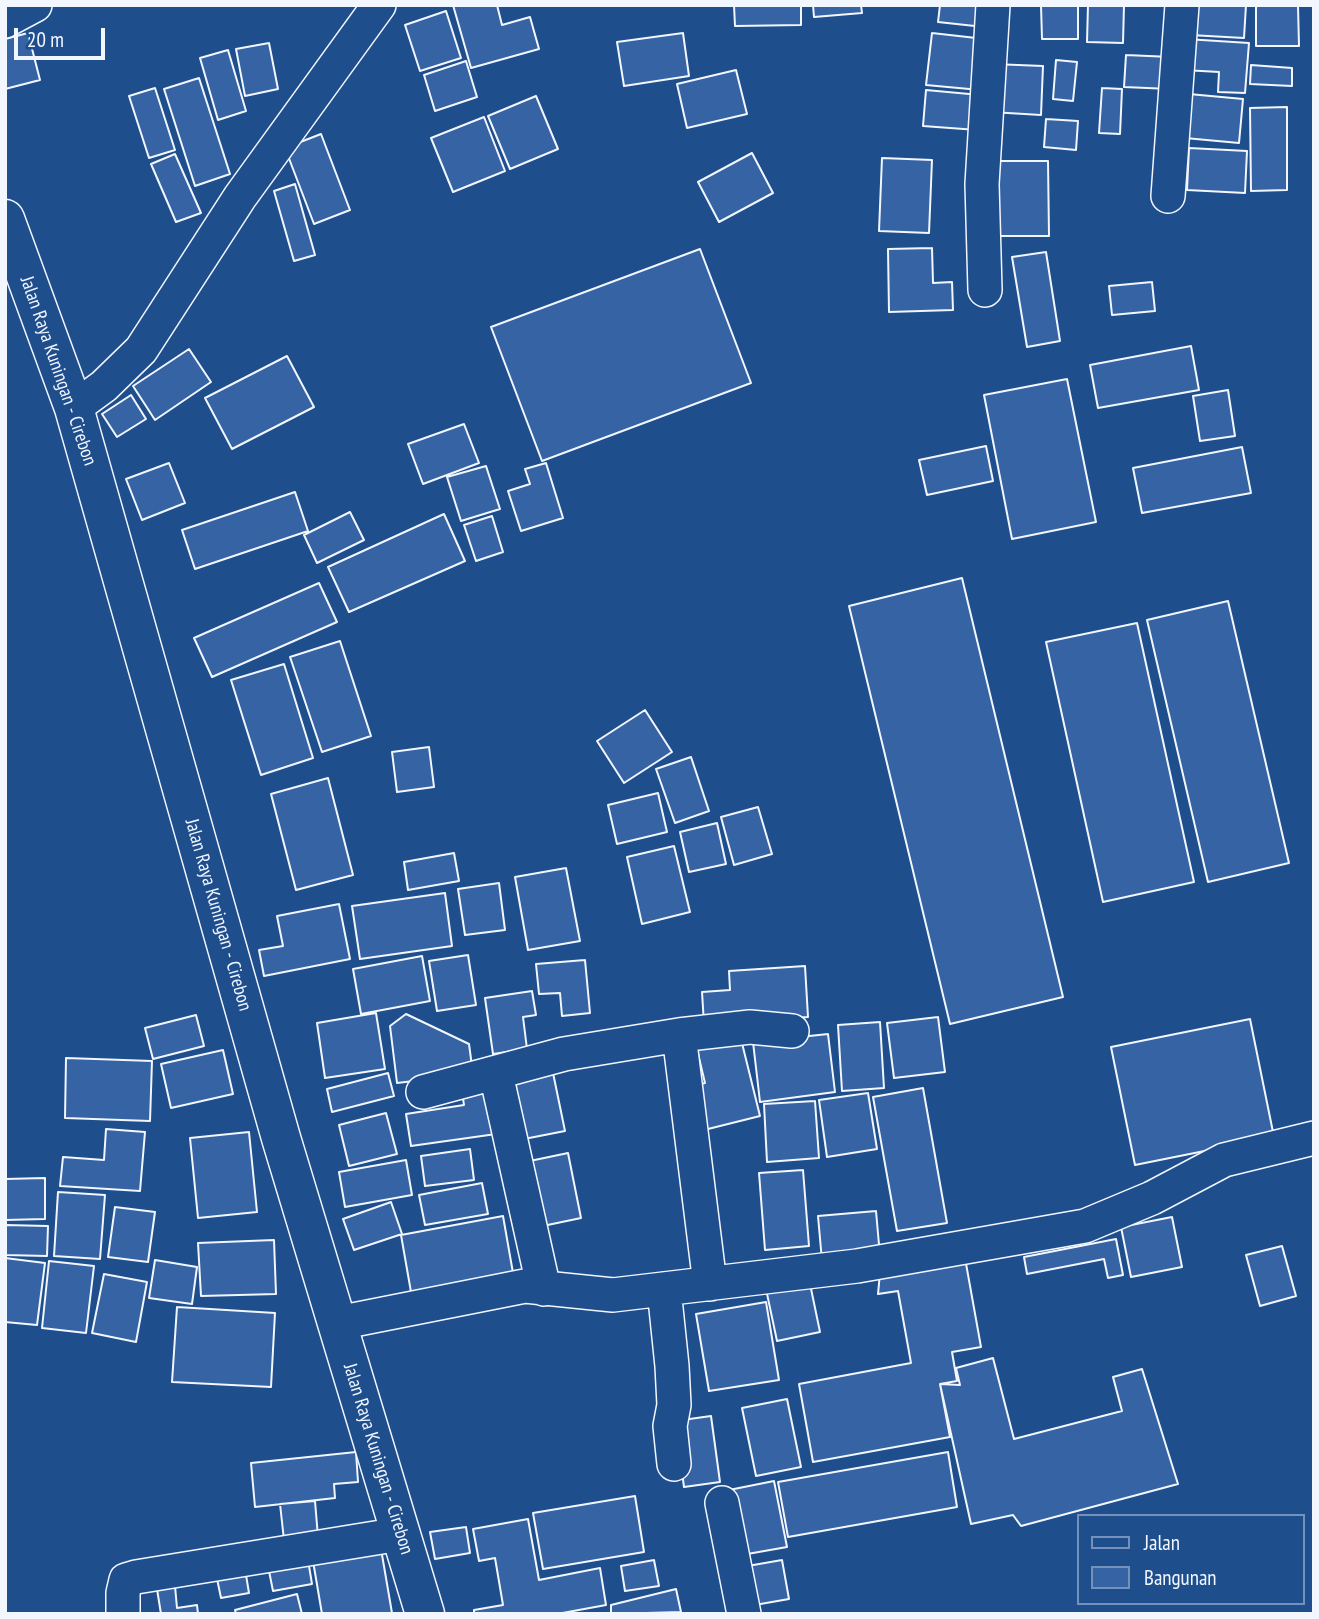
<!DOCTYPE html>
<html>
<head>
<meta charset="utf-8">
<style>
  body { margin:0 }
  #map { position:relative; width:1319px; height:1619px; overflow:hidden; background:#1f4e8c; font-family:"PT Sans Narrow",sans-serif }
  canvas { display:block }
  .frame { position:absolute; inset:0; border:7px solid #f2f6ff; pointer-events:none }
  .legend { position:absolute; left:1077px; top:1514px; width:228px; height:91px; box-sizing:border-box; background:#1f4e8c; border:2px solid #7391ba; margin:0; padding:9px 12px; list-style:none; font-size:21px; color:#f2f6ff }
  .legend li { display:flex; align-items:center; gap:14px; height:35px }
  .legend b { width:35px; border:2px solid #7391ba }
  .scale { position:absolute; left:14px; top:28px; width:91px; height:32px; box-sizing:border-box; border:4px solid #f2f6ff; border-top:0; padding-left:9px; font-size:21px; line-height:24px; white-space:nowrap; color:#f2f6ff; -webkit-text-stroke:5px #1f4e8c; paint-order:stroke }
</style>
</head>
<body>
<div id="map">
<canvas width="1319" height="1619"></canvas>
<div class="frame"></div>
<ul class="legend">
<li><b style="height:9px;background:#1f4e8c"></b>Jalan</li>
<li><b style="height:19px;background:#3563a3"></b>Bangunan</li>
</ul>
<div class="scale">20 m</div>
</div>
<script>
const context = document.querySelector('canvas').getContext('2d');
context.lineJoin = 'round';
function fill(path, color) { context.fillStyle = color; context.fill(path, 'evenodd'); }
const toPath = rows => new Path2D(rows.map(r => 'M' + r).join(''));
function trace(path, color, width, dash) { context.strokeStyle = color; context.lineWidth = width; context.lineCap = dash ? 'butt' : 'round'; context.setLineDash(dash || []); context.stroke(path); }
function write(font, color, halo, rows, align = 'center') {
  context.font = font + ' "PT Sans Narrow",sans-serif'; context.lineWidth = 5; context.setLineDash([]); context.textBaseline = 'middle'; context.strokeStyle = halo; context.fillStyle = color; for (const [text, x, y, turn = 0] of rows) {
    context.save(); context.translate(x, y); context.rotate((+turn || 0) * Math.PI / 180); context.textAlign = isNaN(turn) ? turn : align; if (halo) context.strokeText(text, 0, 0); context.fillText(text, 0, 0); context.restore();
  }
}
const building = toPath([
  [453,5,497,5,502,25,530,17,539,49,471,68,453,5],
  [734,5,801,5,801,25,735,26,734,5],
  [813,5,861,5,862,13,814,17,813,5],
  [940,5,987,5,984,27,938,22,940,5],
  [1041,5,1078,5,1078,39,1042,39,1041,5],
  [1088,5,1124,5,1123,43,1087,42,1088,5],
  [1192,5,1246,5,1244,38,1190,35,1192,5],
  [1259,5,1298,6,1299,46,1256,46,1256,7,1259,5],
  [446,11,461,58,420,71,405,25,446,11],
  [28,33,40,80,5,89,5,39,28,33],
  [683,33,689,76,624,86,617,42,683,33],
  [932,33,985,39,980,90,926,85,932,33],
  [1186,39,1249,43,1245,93,1218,92,1219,72,1184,70,1186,39],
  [269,43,278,89,245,96,236,49,269,43],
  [228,50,246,111,218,120,200,58,228,50],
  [1126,55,1171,57,1170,89,1124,87,1126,55],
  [1056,60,1077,62,1073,101,1053,99,1056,60],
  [466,61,477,97,435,111,424,75,466,61],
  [993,64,1043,66,1041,115,991,112,993,64],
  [1251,65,1292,68,1292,86,1250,84,1251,65],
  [736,70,747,114,687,128,677,84,736,70],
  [199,78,230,174,195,186,164,89,199,78],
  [155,88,175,150,149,158,129,96,155,88],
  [1102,88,1122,89,1120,134,1099,133,1102,88],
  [926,90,980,95,977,130,923,126,926,90],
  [1189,94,1243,99,1239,143,1185,138,1189,94],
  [536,96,558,149,510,169,488,116,536,96],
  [1287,107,1287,190,1251,191,1250,108,1287,107],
  [484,117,505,171,453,192,431,138,484,117],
  [1046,119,1078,121,1076,150,1044,147,1046,119],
  [321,134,350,210,314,224,285,148,321,134],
  [1189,148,1247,151,1245,193,1187,190,1189,148],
  [752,153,773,193,719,222,698,182,752,153],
  [175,154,201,213,176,222,151,164,175,154],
  [882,158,932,160,929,233,879,231,882,158],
  [991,161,1048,161,1049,236,991,236,991,161],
  [295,184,315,255,294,261,274,191,295,184],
  [932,248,933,283,952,282,953,310,889,312,888,249,932,248],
  [700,249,751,383,542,461,491,327,700,249],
  [1046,252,1060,341,1027,347,1012,257,1046,252],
  [1152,282,1155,311,1112,315,1109,286,1152,282],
  [1191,346,1199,390,1098,408,1090,365,1191,346],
  [189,349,211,382,155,420,133,386,189,349],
  [287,356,314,407,232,449,205,398,287,356],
  [1067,379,1096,522,1012,539,984,395,1067,379],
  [1228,390,1235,436,1200,441,1193,396,1228,390],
  [131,395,146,419,117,437,102,414,131,395],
  [464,424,479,463,423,484,408,444,464,424],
  [986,446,993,481,927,495,919,460,986,446],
  [1242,447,1251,493,1142,513,1133,468,1242,447],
  [169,463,185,503,142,520,126,479,169,463],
  [546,463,563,518,521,531,508,491,530,484,525,469,546,463],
  [486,466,500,509,461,521,447,477,486,466],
  [295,492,308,531,195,569,182,530,295,492],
  [350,512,364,540,317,563,304,535,350,512],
  [444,514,465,561,349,612,328,567,444,514],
  [492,516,503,552,476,561,464,525,492,516],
  [962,578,1063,997,950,1024,849,606,962,578],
  [319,583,337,622,212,677,194,638,319,583],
  [1228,601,1289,863,1208,882,1147,620,1228,601],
  [1137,623,1194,882,1103,902,1046,642,1137,623],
  [340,641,371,736,322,752,290,657,340,641],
  [284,664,313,758,261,775,231,680,284,664],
  [645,710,672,752,624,783,597,741,645,710],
  [429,747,434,787,397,792,392,752,429,747],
  [691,757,709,811,675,823,656,769,691,757],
  [328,778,353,875,296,890,271,794,328,778],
  [658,793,667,832,617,844,608,805,658,793],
  [758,807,772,854,734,865,721,817,758,807],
  [717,823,726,864,689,872,680,832,717,823],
  [674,846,690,912,642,924,627,857,674,846],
  [454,853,459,881,408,890,404,862,454,853],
  [566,868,580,941,528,950,515,877,566,868],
  [499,883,505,930,465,935,458,889,499,883],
  [445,893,452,946,360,959,352,906,445,893],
  [339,904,350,959,264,976,259,950,283,946,277,916,339,904],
  [468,955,476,1005,437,1011,429,961,468,955],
  [422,956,430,1001,361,1014,353,969,422,956],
  [585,960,590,1013,562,1016,560,993,539,994,536,964,585,960],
  [805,966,808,1017,704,1024,702,992,730,990,729,971,805,966],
  [532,991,536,1015,523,1017,527,1049,493,1054,485,998,532,991],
  [376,1013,385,1069,325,1078,317,1023,376,1013],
  [406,1014,469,1044,473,1074,397,1083,390,1026,406,1014],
  [196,1015,204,1046,153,1059,145,1028,196,1015],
  [938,1017,945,1072,894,1078,887,1023,938,1017],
  [1250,1019,1274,1137,1135,1165,1111,1047,1250,1019],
  [880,1022,884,1088,842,1091,838,1025,880,1022],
  [739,1031,760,1116,700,1131,689,1087,705,1083,695,1041,739,1031],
  [828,1034,835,1092,760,1102,753,1042,828,1034],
  [223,1050,233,1094,171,1108,161,1064,223,1050],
  [66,1058,152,1061,150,1121,65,1118,66,1058],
  [552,1068,565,1131,519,1140,506,1077,552,1068],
  [388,1073,394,1096,332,1112,327,1089,388,1073],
  [489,1082,496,1134,411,1146,406,1114,464,1105,461,1086,489,1082],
  [923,1088,947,1223,897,1231,873,1097,923,1088],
  [868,1093,877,1149,827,1157,819,1100,868,1093],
  [815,1101,819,1158,767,1162,764,1104,815,1101],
  [386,1113,397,1154,349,1166,339,1125,386,1113],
  [106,1129,145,1132,140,1191,60,1186,63,1157,104,1160,106,1129],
  [249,1132,257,1212,198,1218,190,1138,249,1132],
  [470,1149,474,1180,425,1186,421,1156,470,1149],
  [568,1153,581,1218,538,1227,525,1162,568,1153],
  [406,1160,412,1195,345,1207,339,1172,406,1160],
  [803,1170,809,1246,765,1250,759,1173,803,1170],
  [45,1178,45,1219,5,1220,5,1179,45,1178],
  [482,1183,488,1214,425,1225,419,1195,482,1183],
  [58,1192,105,1195,100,1259,54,1256,58,1192],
  [391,1202,402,1234,354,1250,343,1219,391,1202],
  [115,1207,155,1212,148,1262,108,1257,115,1207],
  [876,1211,880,1256,822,1261,818,1216,876,1211],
  [503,1216,513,1273,411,1292,401,1235,503,1216],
  [1172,1217,1182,1267,1131,1277,1121,1227,1172,1217],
  [5,1225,48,1226,47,1256,5,1255,5,1225],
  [1116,1239,1123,1275,1108,1278,1104,1259,1027,1274,1024,1257,1116,1239],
  [274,1240,276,1294,201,1296,198,1243,274,1240],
  [1282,1246,1296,1296,1260,1306,1246,1255,1282,1246],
  [5,1258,45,1263,37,1325,5,1322,5,1258],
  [965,1258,981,1347,952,1352,957,1381,940,1384,950,1437,813,1462,799,1384,911,1363,898,1291,878,1294,880,1273,965,1258],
  [155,1260,197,1267,192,1304,149,1298,155,1260],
  [49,1261,94,1266,86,1333,42,1328,49,1261],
  [104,1274,147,1282,136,1342,92,1333,104,1274],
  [809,1279,820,1332,777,1341,766,1289,809,1279],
  [766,1302,779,1380,709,1391,696,1314,766,1302],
  [177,1307,275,1313,271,1387,172,1382,177,1307],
  [993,1358,1014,1439,1122,1411,1113,1377,1142,1369,1178,1484,1021,1526,1013,1515,971,1524,940,1384,960,1385,956,1368,993,1358],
  [787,1399,801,1467,756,1476,742,1408,787,1399],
  [711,1416,720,1482,684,1487,675,1421,711,1416],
  [356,1452,358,1482,334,1484,335,1498,255,1507,251,1463,356,1452],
  [948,1452,957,1507,788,1537,778,1482,948,1452],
  [774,1481,787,1547,736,1556,724,1491,774,1481],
  [635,1496,644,1552,543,1569,533,1513,635,1496],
  [315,1501,318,1537,284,1540,280,1504,315,1501],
  [528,1519,539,1580,600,1568,606,1605,557,1614,474,1614,474,1610,503,1605,495,1558,479,1561,473,1529,528,1519],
  [466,1527,470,1553,435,1559,430,1532,466,1527],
  [380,1543,392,1613,322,1614,312,1555,380,1543],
  [307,1554,312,1584,273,1591,267,1561,307,1554],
  [654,1560,659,1586,625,1591,621,1566,654,1560],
  [782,1560,789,1599,749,1606,742,1567,782,1560],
  [244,1563,249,1593,221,1598,215,1569,244,1563],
  [175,1586,177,1608,197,1605,198,1614,161,1614,157,1589,175,1586],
  [676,1589,681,1612,611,1614,611,1605,676,1589],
  [297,1594,302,1614,236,1614,235,1610,297,1594]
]);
const minor = toPath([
  [5,21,35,5],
  [1168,196,1182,5],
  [985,290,982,184,993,5],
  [74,408,104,386,141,350,240,197,379,5],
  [496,1074,544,1289],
  [423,1092,564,1054,679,1035],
  [710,1284,679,1035,750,1027,792,1031],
  [664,1289,672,1366,674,1405,670,1426,674,1464],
  [338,1323,525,1286,613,1295,857,1266,1085,1226,1152,1198,1224,1160,1314,1138],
  [722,1503,744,1614],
  [123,1614,123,1593,126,1580,136,1577,400,1534]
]);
const highway = toPath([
  [5,219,74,408,281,1138,425,1614]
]);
const streetNames = [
  ["Jalan Raya Kuningan - Cirebon",58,371,71],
  ["Jalan Raya Kuningan - Cirebon",218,915,74],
  ["Jalan Raya Kuningan - Cirebon",378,1459,73]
];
fill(building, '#3563a3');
trace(building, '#f2f6ff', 2);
trace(minor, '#f2f6ff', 36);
trace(highway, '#f2f6ff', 41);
trace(minor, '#1f4e8c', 33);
trace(highway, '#1f4e8c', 38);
write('19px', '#f2f6ff', '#1f4e8c', streetNames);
</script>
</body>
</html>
